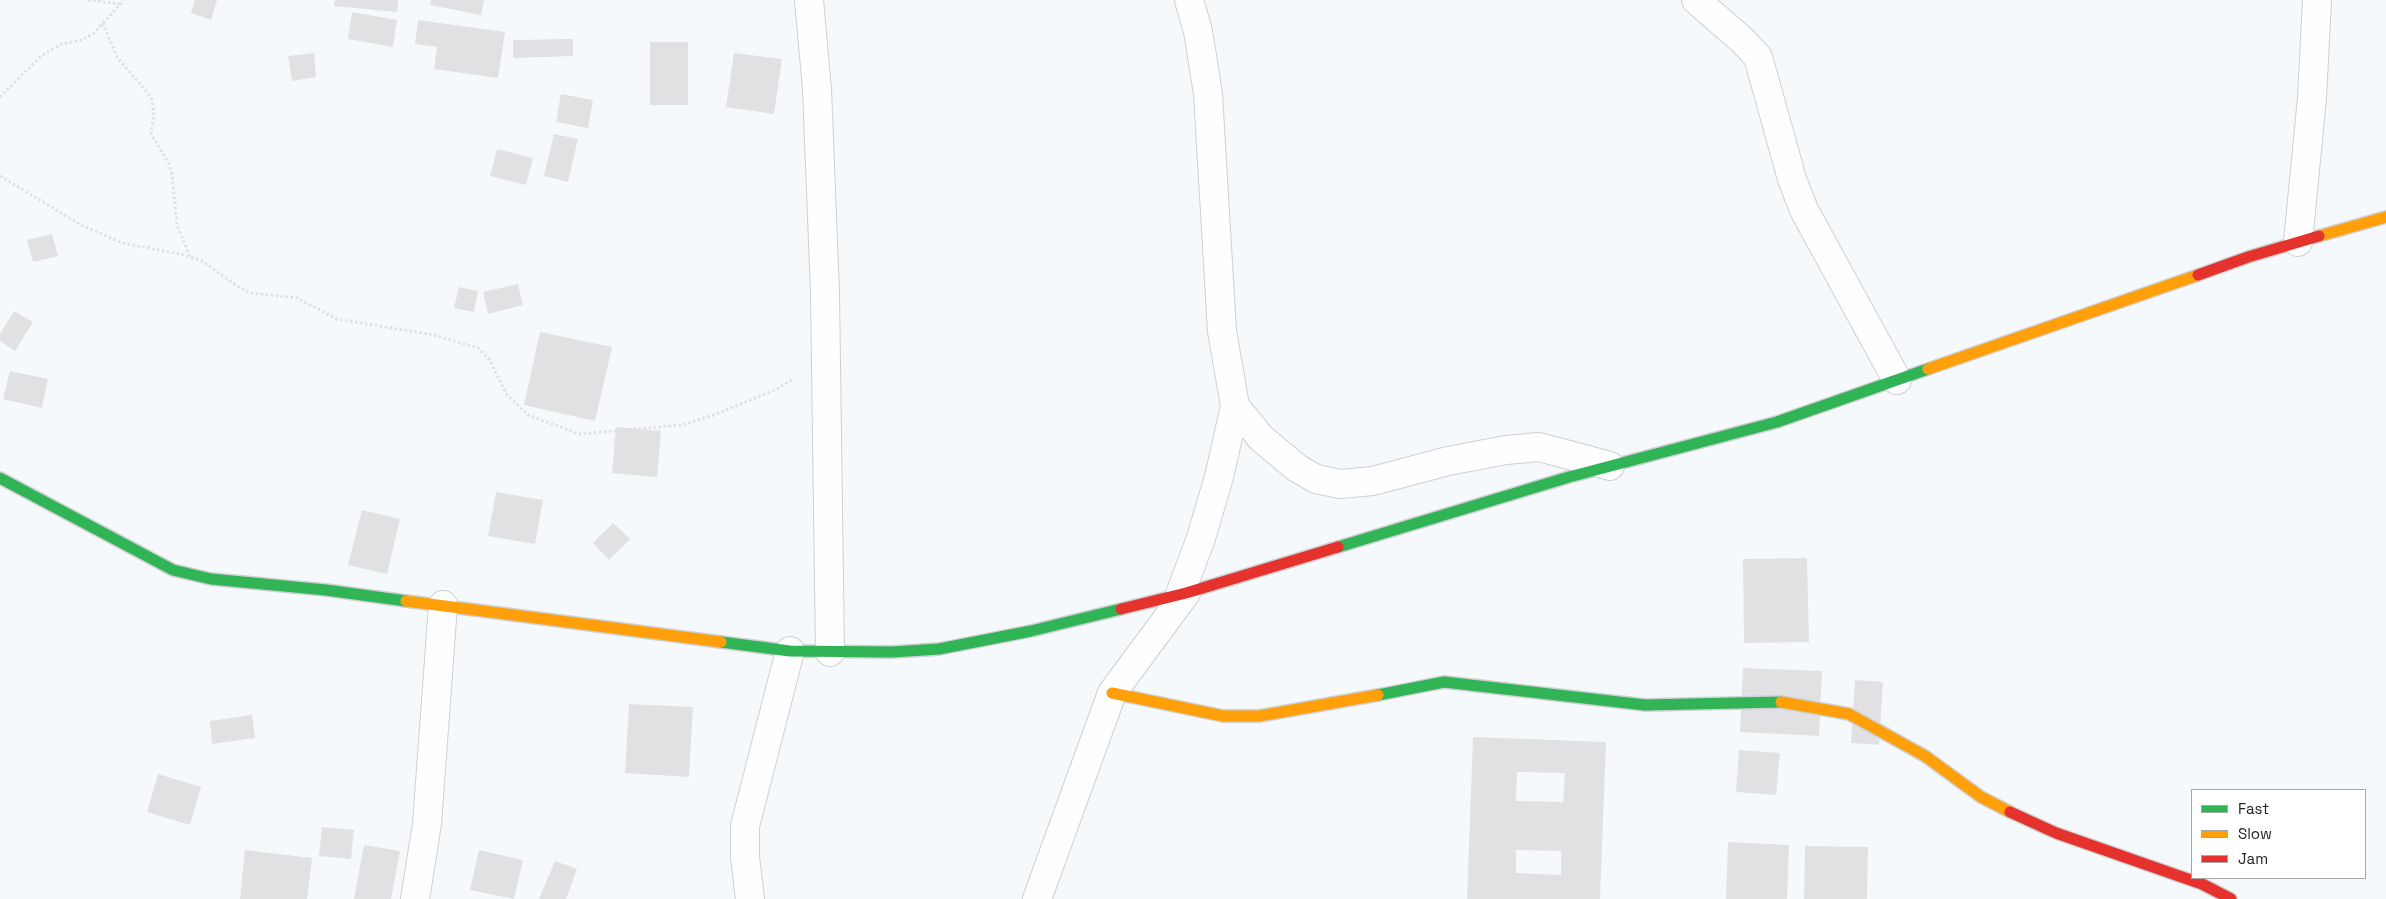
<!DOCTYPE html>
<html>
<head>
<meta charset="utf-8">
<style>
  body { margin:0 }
  #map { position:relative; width:2386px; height:899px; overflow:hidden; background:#f6f9fc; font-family:"Space Grotesk",sans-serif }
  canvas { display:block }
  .legend { position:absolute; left:2191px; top:789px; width:175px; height:90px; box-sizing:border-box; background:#fff; border:1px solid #a6a7a9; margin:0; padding:6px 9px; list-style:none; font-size:15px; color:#212427 }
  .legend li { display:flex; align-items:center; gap:10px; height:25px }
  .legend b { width:25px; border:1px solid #a6a7a9 }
</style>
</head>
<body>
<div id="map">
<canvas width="2386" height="899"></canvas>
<ul class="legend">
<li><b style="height:6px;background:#30b455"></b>Fast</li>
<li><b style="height:6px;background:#ff9f0a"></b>Slow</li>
<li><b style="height:6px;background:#e5322d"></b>Jam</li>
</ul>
</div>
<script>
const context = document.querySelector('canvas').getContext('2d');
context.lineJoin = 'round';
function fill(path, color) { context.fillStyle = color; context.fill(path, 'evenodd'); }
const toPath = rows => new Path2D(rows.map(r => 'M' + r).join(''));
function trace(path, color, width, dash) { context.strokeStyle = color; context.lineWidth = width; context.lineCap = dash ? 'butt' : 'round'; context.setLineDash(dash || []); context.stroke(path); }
const building = toPath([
  [195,0,217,0,211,20,191,13],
  [335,0,398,0,397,12,334,6],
  [431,0,484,0,481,15,430,5],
  [352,12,397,20,393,47,348,39],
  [418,20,505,32,498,78,434,69,437,47,415,44],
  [573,39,573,56,513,58,513,40],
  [650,42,688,42,688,105,650,105],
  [314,53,316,77,292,81,288,56],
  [734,53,782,59,774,114,726,107],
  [561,94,593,100,588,128,556,122],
  [554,134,578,139,568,182,544,176],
  [497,149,533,158,526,185,490,176],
  [52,234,58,256,33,262,27,240],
  [518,284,523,305,488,314,483,292],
  [459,287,478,291,474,312,454,308],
  [14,311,33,322,15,351,0,341,0,334],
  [540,332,612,347,595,421,524,405],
  [10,371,48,379,42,408,3,399],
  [616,427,661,431,657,477,612,473],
  [496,492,543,500,535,544,488,536],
  [362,510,400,519,387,574,348,565],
  [613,523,630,539,609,560,593,543],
  [1807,558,1809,642,1744,643,1743,559],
  [1743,668,1822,671,1819,736,1740,732],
  [1855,680,1883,682,1879,745,1851,743],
  [629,704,693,707,689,777,625,773],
  [252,715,255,738,212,744,210,721],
  [1473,737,1606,742,1600,899,1467,899],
  [1517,772,1565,773,1563,802,1516,801],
  [1516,850,1561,851,1561,875,1516,873],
  [1739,750,1780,753,1776,795,1736,792],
  [158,774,201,787,190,825,147,812],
  [322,827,354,830,351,859,319,856],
  [1728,842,1789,845,1787,899,1726,899],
  [364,845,400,851,391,899,354,899],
  [1805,846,1868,847,1867,899,1804,899],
  [245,850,312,858,307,899,240,899],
  [479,850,523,860,514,899,470,890],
  [555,861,577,869,566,899,539,899]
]);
const path = toPath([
  [88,0,120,4],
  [103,23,117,57,151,97,154,112,151,134,169,164,172,174,177,225,190,257],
  [0,97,42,55,62,44,82,40,94,33,124,0],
  [0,176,81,225,122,243,180,254,202,261,240,288,251,293,297,298,337,319,434,335,478,348,489,359,507,395,528,415,579,434,681,425,714,415,777,389,793,379]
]);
const street = toPath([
  [809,0,817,89,825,293,830,652],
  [1696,0,1742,40,1758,57,1792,179,1804,210,1897,380],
  [2298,242,2312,98,2317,0],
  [1235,406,1261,438,1297,468,1316,479,1340,484,1373,481,1448,461,1506,450,1539,447,1610,466],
  [1180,594,1201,538,1219,477,1235,406,1222,331,1208,94,1198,31,1189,0],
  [415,899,427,824,443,605],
  [750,899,745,857,745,826,790,651],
  [1037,899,1112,693,1186,593]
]);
const fast = toPath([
  [0,478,173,570,211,579,326,590,406,601],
  [1338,547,1569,477,1777,422,1928,369],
  [721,642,790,651,892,652,939,649,1031,631,1121,609],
  [1378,695,1444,682,1645,705,1781,702]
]);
const slow = toPath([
  [2319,236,2386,217],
  [1928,369,2198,275],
  [406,601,721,642],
  [1112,693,1223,716,1259,716,1378,695],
  [1781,702,1849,714,1925,756,1981,797,2010,812]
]);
const jam = toPath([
  [2198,275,2248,257,2319,236],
  [1121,609,1186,593,1338,547],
  [2010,812,2056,833,2202,884,2231,899]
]);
fill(building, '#e1e1e4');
trace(street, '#ced0d3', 30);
trace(fast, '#ced0d3', 14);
trace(slow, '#ced0d3', 14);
trace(jam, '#ced0d3', 14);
trace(path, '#e0e1e2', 3, [2.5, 2.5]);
trace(street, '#fefeff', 28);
trace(fast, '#30b455', 11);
trace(slow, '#ff9f0a', 11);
trace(jam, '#e5322d', 11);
</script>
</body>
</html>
